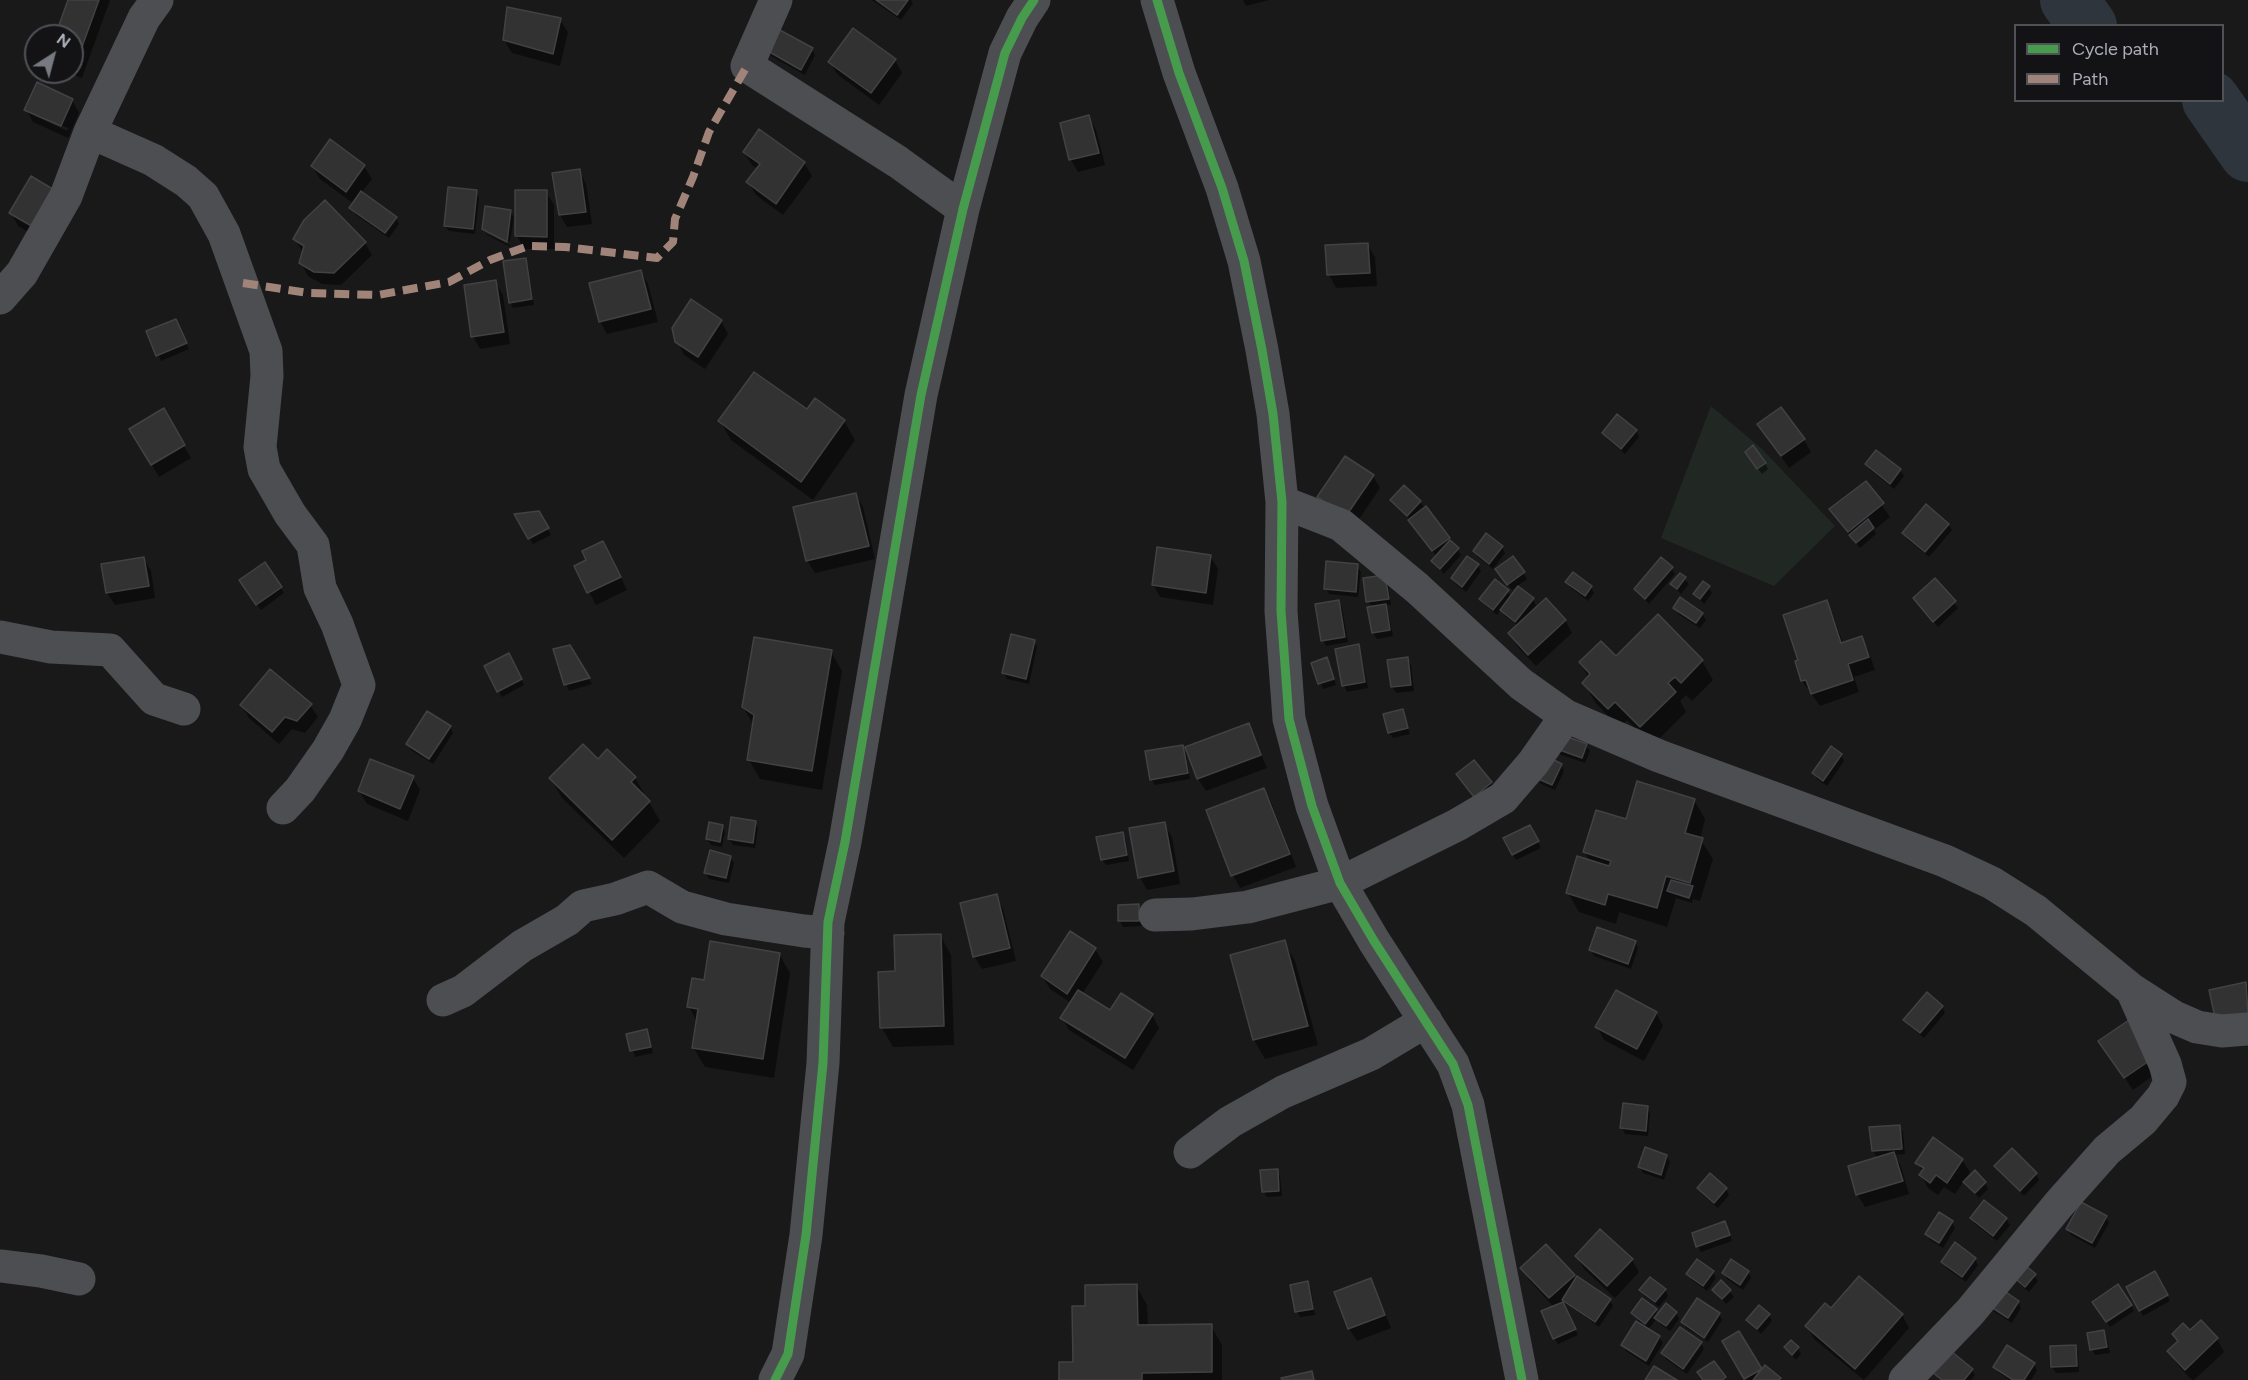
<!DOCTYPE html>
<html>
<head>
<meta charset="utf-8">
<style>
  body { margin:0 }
  #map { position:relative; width:2248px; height:1380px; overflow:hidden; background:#191919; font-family:Figtree,sans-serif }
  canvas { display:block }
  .legend { position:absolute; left:2014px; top:24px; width:210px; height:78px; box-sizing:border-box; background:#131315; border:2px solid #505157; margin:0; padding:8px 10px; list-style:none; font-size:18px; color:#abaeb9 }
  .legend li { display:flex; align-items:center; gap:12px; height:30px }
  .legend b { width:30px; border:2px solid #505157 }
  .north { position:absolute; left:24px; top:24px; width:60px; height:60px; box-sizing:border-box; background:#131315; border:2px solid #505157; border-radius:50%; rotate:36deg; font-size:16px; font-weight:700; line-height:24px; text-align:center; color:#abaeb9 }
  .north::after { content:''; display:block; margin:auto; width:21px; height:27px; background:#787a81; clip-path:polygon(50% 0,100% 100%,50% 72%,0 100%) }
</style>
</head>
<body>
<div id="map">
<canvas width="2248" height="1380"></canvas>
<ul class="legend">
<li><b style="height:8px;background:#469c4c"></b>Cycle path</li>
<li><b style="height:8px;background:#a18479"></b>Path</li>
</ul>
<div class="north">N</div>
</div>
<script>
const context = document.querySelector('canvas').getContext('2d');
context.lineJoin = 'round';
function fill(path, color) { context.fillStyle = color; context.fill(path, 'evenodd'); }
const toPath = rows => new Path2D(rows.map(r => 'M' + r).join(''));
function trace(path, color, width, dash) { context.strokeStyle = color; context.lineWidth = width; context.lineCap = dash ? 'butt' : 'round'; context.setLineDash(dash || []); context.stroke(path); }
const green = toPath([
  [1711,406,1762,449,1835,526,1774,586,1661,538]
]);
const shadow = toPath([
  [69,0,110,0,82,78,66,72,72,72,72,36,56,36],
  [872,0,911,0,913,3,901,20],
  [1243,0,1269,0,1246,6],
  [560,20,568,32,560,66,512,53,504,40],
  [812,49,815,55,805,75,771,56,768,50],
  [895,60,902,73,879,105,837,74,830,62],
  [72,100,79,113,68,138,33,122,26,109],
  [35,113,68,128,67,131,35,116],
  [1089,117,1096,130,1105,165,1078,172,1071,160,1062,124],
  [330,141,364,166,372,179,361,193,396,218,399,224,389,238,355,214,351,208,354,204,320,179,312,166],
  [744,152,804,163,812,176,783,215,756,195,748,182,758,169,752,165],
  [579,171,586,184,592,224,567,227,560,215],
  [32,178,42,240,18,226,11,213],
  [476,192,479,198,475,234,449,231,445,226],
  [546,192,554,205,554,249,524,249,517,236],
  [510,211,514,217,510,242,485,229,485,232,483,229],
  [485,233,510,245,510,247,487,235],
  [295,239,365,243,372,255,341,285,322,284,308,276,301,263,303,253],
  [1367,244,1375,257,1377,286,1336,288,1329,275,1327,247],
  [525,259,528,265,534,305,513,308,510,302],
  [641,272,648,284,658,322,607,334,600,321],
  [495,282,503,295,510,344,480,349,473,336],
  [721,321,728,334,705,369,684,355,677,341],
  [179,326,189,349,161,361,148,332],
  [815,400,844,421,855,440,813,500,731,440,720,421,807,411],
  [163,411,191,458,159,477,131,429],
  [1759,425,1804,440,1811,452,1789,468],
  [1636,431,1639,437,1625,454,1607,439,1604,433],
  [1877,452,1900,470,1904,476,1894,489,1870,470,1867,464],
  [1750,458,1765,463,1768,469,1762,474],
  [1373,476,1380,488,1353,528,1326,510,1319,497],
  [1866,483,1890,517,1874,530,1876,534,1860,548,1839,522,1831,510],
  [855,494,863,507,875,559,815,573,807,560],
  [1392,500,1420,502,1457,549,1461,555,1444,574,1433,561,1437,557,1410,520],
  [538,512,551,535,533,544,517,515],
  [1948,524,1952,530,1929,557,1907,539,1904,533],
  [1502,547,1505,553,1493,569,1478,557,1474,551],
  [610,555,627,590,596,605,576,566],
  [1210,556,1218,569,1213,605,1160,597,1153,584],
  [143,558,151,571,155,598,115,605,107,593],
  [1513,558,1527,579,1512,590,1501,575],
  [1478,565,1481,571,1466,592,1456,584,1452,578],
  [1357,566,1361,572,1358,597,1329,594,1326,588],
  [1671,568,1675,574,1649,604,1636,589],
  [1680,575,1689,584,1681,594,1672,584],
  [1365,579,1388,583,1391,605,1385,605,1388,612,1393,636,1377,639,1373,633,1368,609,1372,608,1368,601],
  [1935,580,1958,608,1938,627,1915,599],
  [1567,582,1591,587,1594,593,1588,601,1571,588],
  [244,587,281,588,284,593,261,610],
  [1709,588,1712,593,1704,604,1695,594],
  [1508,591,1511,598,1532,599,1536,605,1531,611,1532,613,1565,620,1572,633,1536,666,1517,646,1510,633,1518,626,1505,616,1501,609,1497,615,1485,605,1481,599],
  [1339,602,1342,608,1348,642,1326,646,1323,640],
  [1826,602,1833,615,1843,643,1861,637,1868,650,1875,670,1854,677,1859,692,1820,706,1802,681,1800,661],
  [1675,608,1702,614,1706,620,1700,628,1678,614],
  [1658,616,1702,661,1713,680,1692,701,1686,695,1680,701,1686,712,1652,746,1627,720,1619,728,1595,702,1584,683,1589,678,1580,663,1616,658],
  [1034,641,1037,647,1029,684,1007,679,1004,673],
  [1358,646,1361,652,1368,688,1347,692,1344,686,1337,650],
  [569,647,592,684,569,691,555,650],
  [831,652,842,671,822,790,760,779,749,760,754,726,743,707],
  [508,655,524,685,502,697,486,667],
  [1327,659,1336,685,1323,689,1313,663],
  [1407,659,1411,665,1414,691,1396,693,1392,687,1389,661],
  [241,705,310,705,318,717,305,733,292,729,279,744,249,718],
  [1402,711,1410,734,1393,738,1389,732],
  [1248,725,1267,768,1206,791,1198,779,1187,748],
  [450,727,453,733,433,764,411,750,408,744],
  [1586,745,1590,751,1585,763,1559,754,1556,748],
  [1182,747,1186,753,1190,779,1155,785,1151,779],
  [1841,755,1844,761,1827,786,1817,779,1814,773],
  [598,761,635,778,660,821,624,858,562,798,551,779],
  [1474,762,1494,789,1478,802],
  [1561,765,1564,771,1555,790,1541,784,1538,778],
  [413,778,420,790,408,821,367,804,359,791],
  [1264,790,1271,802,1296,867,1240,888,1233,875],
  [1694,800,1705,819,1700,839,1713,859,1700,901,1693,899,1692,903,1676,898,1667,927,1619,912,1616,924,1579,912,1568,893,1590,862,1585,852,1627,821],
  [755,822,758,828,755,848,733,845,729,839],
  [1164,824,1172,837,1180,884,1147,890,1140,877],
  [722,827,725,832,722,847,711,845,707,839],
  [1530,827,1541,848,1516,860,1505,839],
  [1122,834,1126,840,1129,861,1106,865,1102,860],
  [730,857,734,863,729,883,709,879,706,873],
  [996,896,1003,909,1016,961,982,969,974,956],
  [1138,906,1141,912,1142,926,1123,927,1120,921],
  [940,935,951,955,954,1045,893,1047,882,1028,896,973],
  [1284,942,1295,961,1318,1045,1265,1059,1254,1040,1231,956],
  [1635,942,1638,948,1631,969,1594,956,1591,950],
  [1095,949,1103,962,1082,994,1111,1012,1152,1015,1159,1028,1133,1070,1069,1030,1062,1018,1071,1003,1050,989,1042,976],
  [779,954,790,973,774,1078,705,1067,693,1047,697,1022,689,1007,705,982],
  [2245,984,2248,988,2248,1029],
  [1942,1007,1945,1013,1924,1038,1909,1026,1905,1020],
  [1656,1013,1663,1026,1644,1061,1604,1040,1597,1027],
  [2128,1022,2161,1070,2133,1090,2100,1041],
  [647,1031,653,1053,635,1057,628,1035],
  [1647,1108,1650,1113,1648,1136,1625,1134,1622,1128],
  [1899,1126,1903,1132,1905,1154,1894,1155,1901,1166,1909,1194,1865,1207,1857,1194,1878,1159,1873,1151],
  [1666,1156,1670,1162,1664,1180,1643,1173,1640,1167],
  [1962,1160,1970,1172,1955,1194,1944,1187,1938,1195,1928,1188,1921,1175,1923,1172,1917,1163],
  [1996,1166,2036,1174,2039,1180,2024,1196],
  [1277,1171,1280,1176,1282,1196,1267,1197,1263,1191],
  [1965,1182,1985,1183,1988,1189,1979,1198],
  [1699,1188,1726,1189,1729,1195,1718,1208,1702,1194],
  [1984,1202,2006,1219,2010,1225,1997,1241,1975,1224,1972,1218],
  [2106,1217,2109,1223,2095,1248,2071,1235,2068,1229],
  [1952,1222,1955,1228,1943,1248,1930,1240,1927,1234],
  [1728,1229,1732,1241,1701,1252,1698,1246],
  [1577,1256,1632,1260,1639,1272,1615,1298,1584,1269],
  [1975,1259,1978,1265,1966,1282,1946,1268,1943,1262],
  [1522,1268,1573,1276,1576,1280,1610,1300,1613,1306,1599,1327,1565,1302,1563,1305,1578,1335,1558,1344,1554,1338,1554,1307,1530,1281],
  [1713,1272,1716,1278,1707,1291,1692,1280,1688,1274],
  [1748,1272,1751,1278,1743,1290,1727,1279,1724,1273],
  [2154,1273,2170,1301,2143,1316,2128,1288],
  [2034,1275,2038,1281,2029,1292,2017,1282,2014,1276],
  [1859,1278,1902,1315,1909,1328,1864,1380,1814,1339,1807,1326,1831,1310],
  [1370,1280,1377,1293,1391,1328,1357,1341,1349,1329,1336,1293],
  [1721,1282,1734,1297,1726,1304,1714,1290],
  [1307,1283,1311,1289,1315,1315,1300,1317,1297,1311],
  [1136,1286,1147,1305,1148,1326,1211,1326,1222,1345,1222,1380,1061,1380,1074,1364,1087,1308],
  [1641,1290,1665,1290,1668,1296,1659,1307,1645,1296],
  [2018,1302,2021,1308,2012,1323,1990,1309],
  [2131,1305,2134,1311,2110,1327,2097,1308],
  [1655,1310,1658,1315,1676,1313,1679,1319,1670,1331,1660,1324,1657,1318,1648,1330,1659,1337,1663,1343,1649,1366,1626,1351,1623,1345,1638,1320,1632,1313],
  [1719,1314,1722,1320,1708,1342,1686,1328,1683,1322],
  [1769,1315,1772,1321,1761,1334,1748,1320],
  [2201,1322,2217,1339,2224,1352,2194,1380,2192,1380,2177,1364,2169,1351,2178,1343,2174,1334,2190,1332],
  [2103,1332,2107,1338,2110,1353,2095,1355,2092,1349],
  [1738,1333,1762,1372,1780,1380,1747,1380,1724,1341],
  [1701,1343,1704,1349,1687,1374,1666,1359,1663,1353],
  [2075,1346,2078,1352,2079,1372,2056,1373,2052,1367],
  [1786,1348,1798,1348,1801,1354,1796,1360],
  [2034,1364,2037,1370,2031,1380,2009,1380,1998,1372,1995,1367],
  [1930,1369,1972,1370,1975,1375,1971,1380,1940,1380]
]);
const river = toPath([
  [2069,0,2088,26],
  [2211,100,2248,153]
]);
const building = toPath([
  [68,0,99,0,75,66,72,65,72,36,55,36,68,0],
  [876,0,908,0,897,15,876,0],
  [507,7,561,18,553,54,503,40,507,7],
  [853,28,896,59,871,93,828,62,853,28],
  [778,29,813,48,801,70,766,50,778,29],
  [37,82,73,99,61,126,24,110,37,82],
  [1089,115,1099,153,1069,160,1060,123,1089,115],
  [759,129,805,162,776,204,746,182,760,164,743,152,759,129],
  [330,139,365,165,346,192,311,166,330,139],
  [580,169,586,212,559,215,552,173,580,169],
  [31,176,56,191,35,228,9,213,31,176],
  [448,187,477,190,473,229,444,226,448,187],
  [515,190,547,190,547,237,515,236,515,190],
  [361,191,397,217,385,233,349,208,361,191],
  [325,200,366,242,334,273,314,272,299,263,304,246,293,239,304,220,325,200],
  [485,206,511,210,507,242,482,229,485,206],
  [1368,243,1370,273,1327,275,1325,245,1368,243],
  [526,258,532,299,509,303,503,261,526,258],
  [641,270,651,309,599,322,589,283,641,270],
  [496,280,504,332,471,337,464,285,496,280],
  [691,299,722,320,698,357,675,342,672,328,691,299],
  [176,319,187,343,156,356,146,331,176,319],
  [754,372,807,409,815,398,845,420,801,482,718,421,754,372],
  [1781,407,1805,439,1781,456,1757,424,1781,407],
  [164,408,185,445,151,465,129,429,164,408],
  [1617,414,1637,430,1621,449,1602,433,1617,414],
  [1753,445,1766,463,1757,469,1745,452,1753,445],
  [1876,450,1901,469,1890,484,1865,464,1876,450],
  [1345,456,1374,475,1346,516,1317,497,1345,456],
  [1866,481,1884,503,1848,532,1829,509,1866,481],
  [1404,485,1421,501,1407,516,1390,500,1404,485],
  [856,493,869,546,806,561,793,507,856,493],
  [1926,504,1949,524,1925,552,1902,533,1926,504],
  [1426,506,1450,538,1432,551,1408,520,1426,506],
  [539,511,549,528,528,539,514,514,539,511],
  [1868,519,1874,528,1856,543,1849,535,1868,519],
  [1486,533,1503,546,1489,564,1473,551,1486,533],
  [1450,540,1459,548,1440,569,1431,561,1450,540],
  [603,541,621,577,587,593,574,566,586,560,582,551,603,541],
  [1157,547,1211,555,1206,593,1152,585,1157,547],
  [1467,556,1479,564,1462,587,1451,578,1467,556],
  [1513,556,1525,572,1507,585,1495,569,1513,556],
  [144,557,149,586,106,593,101,564,144,557],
  [1661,557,1673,567,1645,599,1634,589,1661,557],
  [1326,561,1358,564,1356,592,1324,589,1326,561],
  [265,562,282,587,256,605,239,580,265,562],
  [1573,572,1592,586,1585,596,1565,582,1573,572],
  [1680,573,1686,577,1677,589,1670,584,1680,573],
  [1385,575,1389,599,1366,602,1363,578,1385,575],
  [1935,578,1956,601,1933,622,1913,598,1935,578],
  [1495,579,1509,590,1493,610,1479,599,1495,579],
  [1703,581,1710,586,1700,599,1693,594,1703,581],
  [1518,586,1534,598,1515,622,1500,610,1518,586],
  [1680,597,1703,613,1696,623,1673,608,1680,597],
  [1546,598,1566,620,1528,655,1508,633,1546,598],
  [1339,600,1345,637,1321,641,1315,604,1339,600],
  [1827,600,1841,643,1862,636,1869,657,1848,664,1853,680,1811,694,1806,680,1801,681,1795,661,1798,660,1783,615,1827,600],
  [1386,604,1390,630,1372,633,1367,607,1386,604],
  [1658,614,1703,660,1681,683,1675,677,1668,683,1676,692,1640,727,1615,702,1608,709,1582,683,1590,674,1579,662,1601,641,1616,656,1658,614],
  [1011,634,1035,640,1026,679,1002,673,1011,634],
  [754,637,832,650,812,771,747,760,754,715,742,707,754,637],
  [1359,644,1365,682,1342,686,1335,649,1359,644],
  [570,645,590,678,564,685,553,649,570,645],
  [509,653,522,679,497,692,484,666,509,653],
  [1327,657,1334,679,1318,684,1311,663,1327,657],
  [1408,657,1411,685,1391,687,1387,660,1408,657],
  [270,669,312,704,297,721,285,717,272,732,240,705,270,669],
  [1403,709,1408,728,1388,733,1383,714,1403,709],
  [427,711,451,726,429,759,406,744,427,711],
  [1249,723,1261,755,1197,779,1185,747,1249,723],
  [1560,734,1587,744,1582,758,1554,748,1560,734],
  [583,744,598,759,607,749,636,777,631,782,650,801,612,840,549,778,583,744],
  [1183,745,1188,773,1150,780,1145,751,1183,745],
  [1831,746,1842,754,1823,781,1812,773,1831,746],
  [1546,756,1562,764,1552,785,1536,778,1546,756],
  [370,759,414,776,400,809,358,791,370,759],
  [1474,760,1492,782,1474,797,1456,774,1474,760],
  [1637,781,1695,799,1685,833,1703,838,1690,883,1666,876,1657,908,1608,894,1605,905,1566,893,1577,856,1609,866,1611,861,1583,852,1596,810,1626,819,1637,781],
  [1264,788,1290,854,1231,876,1206,810,1264,788],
  [731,817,756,821,753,843,728,839,731,817],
  [709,822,723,825,720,842,706,839,709,822],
  [1165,822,1174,871,1138,878,1129,828,1165,822],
  [1530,825,1539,841,1512,855,1503,838,1530,825],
  [1123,832,1127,855,1101,860,1096,837,1123,832],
  [710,850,731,856,726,878,704,873,710,850],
  [1671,880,1693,886,1689,898,1667,891,1671,880],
  [997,894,1010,948,973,957,960,903,997,894],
  [1139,904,1139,921,1118,921,1118,905,1139,904],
  [1597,927,1636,941,1628,964,1589,950,1597,927],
  [1070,931,1096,948,1067,994,1041,976,1070,931],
  [941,934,944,1026,880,1028,878,972,895,971,894,935,941,934],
  [1285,940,1308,1026,1253,1040,1230,955,1285,940],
  [710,941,780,953,763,1059,692,1048,698,1009,687,1007,692,978,704,980,710,941],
  [2246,982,2248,1015,2216,1022,2209,990,2246,982],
  [1078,990,1110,1010,1121,993,1153,1014,1125,1058,1060,1018,1078,990],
  [1616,990,1657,1012,1637,1049,1595,1027,1616,990],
  [1927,992,1943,1006,1920,1033,1903,1020,1927,992],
  [2129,1020,2155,1057,2124,1078,2098,1041,2129,1020],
  [647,1029,651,1047,630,1051,626,1034,647,1029],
  [1623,1103,1648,1106,1646,1131,1620,1128,1623,1103],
  [1900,1125,1902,1149,1872,1151,1869,1127,1900,1125],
  [1933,1137,1963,1159,1947,1183,1936,1175,1930,1183,1919,1175,1924,1168,1915,1163,1933,1137],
  [1645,1147,1667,1155,1661,1175,1638,1167,1645,1147],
  [2012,1148,2037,1173,2020,1191,1994,1166,2012,1148],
  [1894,1152,1903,1181,1856,1195,1848,1166,1894,1152],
  [1278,1169,1279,1191,1262,1192,1260,1170,1278,1169],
  [1975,1170,1986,1182,1975,1193,1963,1182,1975,1170],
  [1710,1173,1727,1188,1714,1203,1697,1188,1710,1173],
  [1984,1200,2007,1218,1993,1236,1970,1218,1984,1200],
  [2081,1202,2107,1216,2092,1243,2066,1229,2081,1202],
  [1939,1212,1953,1221,1939,1243,1925,1234,1939,1212],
  [1725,1221,1730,1235,1696,1247,1692,1233,1725,1221],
  [1600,1229,1633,1259,1607,1286,1575,1256,1600,1229],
  [1955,1242,1976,1258,1962,1277,1941,1262,1955,1242],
  [1546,1244,1575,1275,1549,1298,1520,1268,1546,1244],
  [1697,1259,1714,1271,1703,1286,1686,1274,1697,1259],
  [1731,1259,1749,1271,1740,1285,1722,1273,1731,1259],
  [2022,1263,2036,1274,2025,1287,2012,1276,2022,1263],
  [2155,1271,2168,1295,2139,1311,2126,1287,2155,1271],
  [1577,1276,1611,1299,1595,1322,1562,1300,1577,1276],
  [1859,1276,1903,1314,1855,1369,1805,1326,1825,1303,1831,1308,1859,1276],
  [1650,1277,1666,1289,1655,1302,1639,1290,1650,1277],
  [1371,1278,1385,1315,1348,1329,1334,1292,1371,1278],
  [1721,1280,1731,1290,1722,1299,1712,1290,1721,1280],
  [1308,1281,1313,1309,1295,1312,1290,1285,1308,1281],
  [1137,1284,1138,1325,1212,1324,1212,1372,1142,1373,1142,1380,1059,1380,1059,1362,1073,1362,1072,1306,1085,1306,1085,1285,1137,1284],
  [2118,1284,2132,1305,2106,1322,2092,1302,2118,1284],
  [1997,1286,2019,1301,2008,1318,1985,1303,1997,1286],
  [1642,1298,1657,1309,1645,1324,1631,1313,1642,1298],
  [1697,1298,1720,1313,1704,1338,1681,1322,1697,1298],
  [1563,1302,1576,1329,1553,1339,1541,1311,1563,1302],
  [1666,1303,1677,1312,1666,1326,1654,1318,1666,1303],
  [1759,1305,1770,1314,1757,1329,1746,1320,1759,1305],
  [2201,1320,2218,1338,2185,1370,2167,1351,2178,1341,2172,1334,2183,1323,2190,1330,2201,1320],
  [1636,1321,1660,1336,1646,1361,1621,1345,1636,1321],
  [1680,1327,1702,1342,1683,1369,1661,1353,1680,1327],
  [2104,1330,2107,1347,2090,1350,2087,1333,2104,1330],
  [1739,1331,1762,1369,1744,1379,1722,1341,1739,1331],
  [1791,1340,1799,1347,1792,1355,1784,1347,1791,1340],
  [2007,1345,2035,1363,2024,1380,2013,1380,1993,1367,2007,1345],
  [2076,1345,2077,1366,2051,1367,2050,1346,2076,1345],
  [1946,1347,1973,1369,1964,1380,1942,1380,1928,1369,1946,1347],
  [1714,1361,1726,1377,1722,1380,1703,1380,1697,1372,1714,1361],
  [1765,1365,1781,1378,1779,1380,1753,1380,1765,1365],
  [1654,1366,1677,1380,1645,1380,1654,1366],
  [1312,1371,1314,1380,1282,1380,1281,1378,1312,1371]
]);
const minor = toPath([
  [776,0,747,66,898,162,963,209],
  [1157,0,1179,73,1222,188,1244,261,1262,350,1273,414,1282,502,1281,611,1289,719,1312,806,1340,883,1374,941,1453,1064,1468,1105,1522,1380],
  [90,132,153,160,186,181,203,196,224,234,266,351,267,376,260,447,264,469,290,514,313,545,320,588,337,624,359,685,345,720,328,750,300,790,283,808],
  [0,298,22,273,66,196,90,132,144,18,157,0],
  [1282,502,1341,525,1417,588,1521,684,1566,716,1659,756,1945,861,1992,883,2036,911,2132,990,2174,1017,2197,1027,2222,1031,2248,1029],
  [0,637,51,647,110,650,154,699,184,709],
  [1155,915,1192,914,1248,907,1340,883,1457,825,1503,798,1533,763,1566,716],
  [443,1000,463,991,522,946,567,920,583,906,615,899,648,887,682,907,726,919,804,931,828,933],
  [1190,1152,1230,1122,1283,1092,1371,1054,1426,1021],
  [0,1266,41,1271,79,1279],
  [775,1380,788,1354,806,1235,823,1063,828,922,845,842,921,395,963,209,1005,53,1022,18,1034,0],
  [1905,1380,1970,1312,2059,1204,2107,1150,2143,1120,2163,1096,2170,1082,2165,1064,2132,990]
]);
const quiet = toPath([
  [243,283,308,293,378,295,449,282,490,260,528,246,565,247,657,258,673,242,675,219,693,177,709,132,747,66]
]);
const cycleway = toPath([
  [1157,0,1179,73,1222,188,1244,261,1262,350,1273,414,1282,502,1281,611,1289,719,1312,806,1340,883,1374,941,1453,1064,1468,1105,1522,1380],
  [775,1380,788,1354,806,1235,823,1063,828,922,845,842,921,395,963,209,1005,53,1022,18,1034,0]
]);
fill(green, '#212823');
fill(shadow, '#0007');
trace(river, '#2e353c', 58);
fill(building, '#323233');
trace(building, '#414245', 1.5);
trace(minor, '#4d4e52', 33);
trace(quiet, '#a18479', 8, [15, 8]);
trace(cycleway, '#469c4c', 9);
</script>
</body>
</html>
